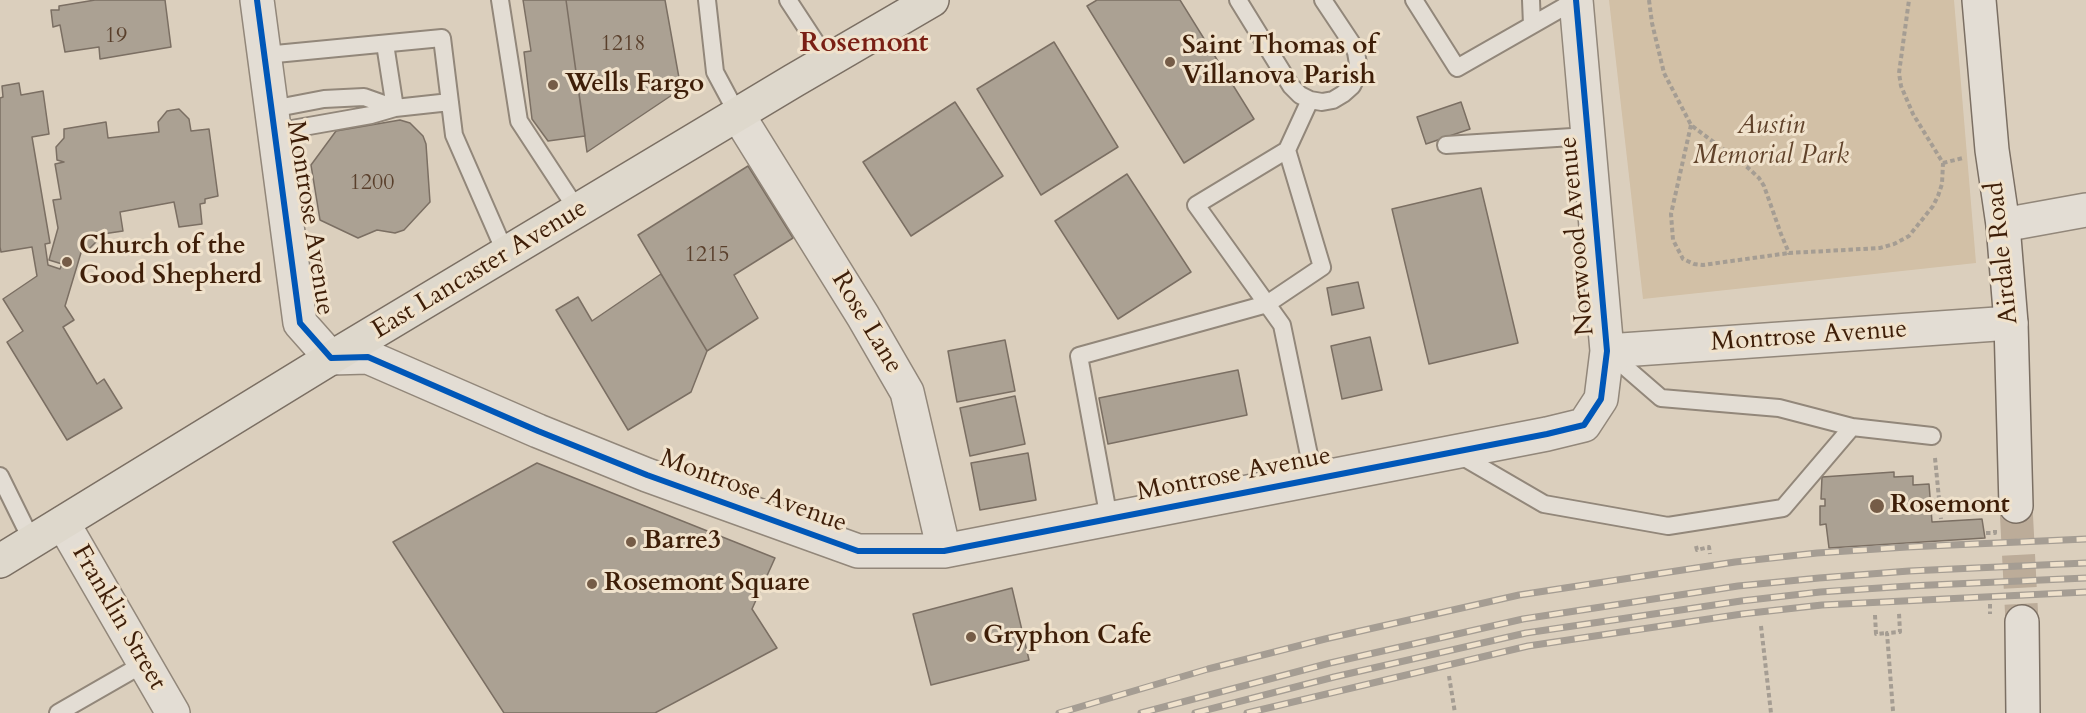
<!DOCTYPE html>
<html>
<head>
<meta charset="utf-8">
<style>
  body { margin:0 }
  canvas { display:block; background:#dbcfbd }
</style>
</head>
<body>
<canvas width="2086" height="713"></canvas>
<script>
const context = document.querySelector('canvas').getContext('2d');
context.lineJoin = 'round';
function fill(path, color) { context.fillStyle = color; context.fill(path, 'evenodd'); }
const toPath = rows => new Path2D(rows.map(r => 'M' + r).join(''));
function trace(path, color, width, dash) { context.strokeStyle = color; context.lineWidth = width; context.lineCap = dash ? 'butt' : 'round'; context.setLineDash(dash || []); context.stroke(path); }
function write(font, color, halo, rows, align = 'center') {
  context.font = font + ' Cardo,serif'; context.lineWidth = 6; context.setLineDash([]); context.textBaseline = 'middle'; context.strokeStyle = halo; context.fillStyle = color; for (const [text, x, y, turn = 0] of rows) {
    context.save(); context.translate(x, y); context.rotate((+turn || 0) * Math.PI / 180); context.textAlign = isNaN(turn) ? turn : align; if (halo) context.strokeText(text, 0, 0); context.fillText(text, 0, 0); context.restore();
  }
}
const green = toPath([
  [1609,0,1954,0,1976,263,1643,299]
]);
const building = toPath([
  [165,0,171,47,100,59,99,47,65,52,60,25,53,27,51,10,59,10,59,6,95,0,165,0],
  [523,0,566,0,585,136,548,141,532,119,524,52,531,51,523,0],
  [566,0,665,0,681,89,587,152,566,0],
  [1097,0,1180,0,1254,119,1184,163,1087,6,1097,0],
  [1054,42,1118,147,1041,195,977,89,1054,42],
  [19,83,21,95,43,91,49,134,32,137,50,243,45,244,48,265,60,269,62,264,49,260,58,228,53,200,61,199,55,164,64,162,57,160,56,147,64,138,64,129,106,122,108,138,159,132,158,122,167,111,179,109,189,119,191,131,209,129,218,196,205,199,205,203,200,204,202,224,179,227,174,202,120,212,123,231,96,235,99,239,87,251,83,246,65,306,74,320,63,327,97,384,104,379,122,408,67,440,7,342,23,331,3,299,37,276,32,247,1,252,0,247,0,98,3,97,2,86,19,83],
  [955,102,1003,176,911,236,863,162,955,102],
  [1461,102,1470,129,1426,144,1417,117,1461,102],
  [400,120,410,123,423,136,426,144,430,202,404,230,395,233,377,230,358,238,320,220,311,165,336,131,400,120],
  [748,166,793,238,734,275,758,318,707,351,638,235,748,166],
  [1127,174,1191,272,1118,319,1055,221,1127,174],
  [1481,188,1518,343,1429,364,1392,209,1481,188],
  [661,274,707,351,691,392,628,430,556,310,578,297,592,321,661,274],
  [1358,282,1364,308,1332,315,1327,288,1358,282],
  [1370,337,1382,390,1342,399,1331,346,1370,337],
  [1005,340,1015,391,957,402,948,351,1005,340],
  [1238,370,1247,415,1108,444,1099,398,1238,370],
  [1015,396,1025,444,970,456,960,408,1015,396],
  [1028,453,1036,500,980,510,971,463,1028,453],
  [537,463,775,558,752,609,777,648,655,713,504,713,393,542,537,463],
  [1894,472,1894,477,1913,476,1913,485,1929,484,1932,522,1982,519,1985,538,1829,548,1826,524,1820,525,1820,506,1825,506,1825,499,1821,499,1822,477,1894,472],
  [1012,588,1029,660,931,685,913,614,1012,588]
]);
const secondaryTunnel = toPath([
  [2016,506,2022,622]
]);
const path = toPath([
  [1649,0,1652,23,1664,73,1691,125,1747,167,1759,178,1764,186,1781,234,1789,253,1880,248,1894,244,1909,236,1933,206,1938,196,1942,184,1943,163,1913,114,1901,86,1899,73,1909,0],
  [1691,125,1671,214,1673,240,1683,259,1694,264,1703,265,1789,253],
  [1943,163,1963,158],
  [1935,458,1941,519],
  [1986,533,1995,533,1995,528],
  [1696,546,1697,550,1709,547,1710,554],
  [1990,604,1990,614],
  [1875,615,1876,634,1887,633],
  [1761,626,1771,713],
  [1449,676,1455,713],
  [1893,711,1887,633,1900,632,1899,613]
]);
const lane = toPath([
  [500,0,519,121,578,211],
  [707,0,715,72,738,115],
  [788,0,828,61],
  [1238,0,1291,86,1300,95,1310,100,1322,102,1333,100,1343,94,1352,86,1357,76,1358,64,1356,52,1351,42,1323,0],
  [1414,0,1457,68,1576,0],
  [1531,0,1532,25],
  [265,55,442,38,454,135,506,254],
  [1310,100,1287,150,1196,205,1282,325,1314,479],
  [272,109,324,99,364,97,395,108,450,102],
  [275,132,371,115,395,108,385,44],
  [1446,145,1588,136],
  [1852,427,1932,436],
  [1458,454,1544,504,1668,526,1783,508,1852,427,1779,408,1661,398,1609,353],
  [0,476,32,541],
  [1109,519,1079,356,1267,304,1322,267,1287,150],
  [58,713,145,663]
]);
const street = toPath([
  [257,0,300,323,331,358,368,357,538,431,647,475,858,551,944,551,1547,434,1584,425,1601,399,1607,351,1576,0],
  [738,115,863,316,907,392,944,551],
  [2003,225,2086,210],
  [1607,351,2011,323],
  [63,523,173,713]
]);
const secondary = toPath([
  [1979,0,1992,150,2003,225,2011,323,2016,506],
  [2022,622,2023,713]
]);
const highway = toPath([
  [0,561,331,358,793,81,932,0]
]);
const rail = toPath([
  [1059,713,1208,669,1325,639,1519,595,1735,562,1817,553,1907,547,2086,539],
  [1141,713,1330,663,1523,619,1738,586,1819,578,1909,571,2086,563],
  [1195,713,1334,677,1526,633,1741,601,1820,592,1909,586,2086,578],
  [1247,713,1528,646,1742,614,1822,605,2086,592]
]);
const cycleway = toPath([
  [257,0,300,323,331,358,368,357,538,431,647,475,858,551,944,551,1547,434,1584,425,1601,399,1607,351,1576,0]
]);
const markers = [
  [1170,62,6,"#755c47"],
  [553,85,6,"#755c47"],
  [67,262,6,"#755c47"],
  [1877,506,8,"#755c47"],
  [631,542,6,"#755c47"],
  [592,584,6,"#755c47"],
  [971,637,6,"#755c47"]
];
const numberNames = [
  ["19",116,37],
  ["1218",623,45],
  ["1200",372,184],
  ["1215",707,256]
];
const poiNames = [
  ["Saint Thomas of",1182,47],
  ["Villanova Parish",1182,77],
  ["Wells Fargo",565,85],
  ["Church of the",79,247],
  ["Good Shepherd",79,277],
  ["Rosemont",1890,506],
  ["Barre3",643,542],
  ["Rosemont Square",604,584],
  ["Gryphon Cafe",983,637]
];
const parkNames = [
  ["Austin",1771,127],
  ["Memorial Park",1771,157]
];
const streetNames = [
  ["Montrose Avenue",309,218,81],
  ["Norwood Avenue",1578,236,-95],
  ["Airdale Road",2003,253,-96],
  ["East Lancaster Avenue",480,270,-31],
  ["Rose Lane",866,323,59],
  ["Montrose Avenue",1809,337,-4],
  ["Montrose Avenue",1234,475,-11],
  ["Montrose Avenue",753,492,20],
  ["Franklin Street",118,618,60]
];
const quarterNames = [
  ["Rosemont",864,45]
];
fill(green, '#d2c0a6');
fill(building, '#aba193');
trace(building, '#7b6f63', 1.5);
trace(secondaryTunnel, '#bcac99', 33, [33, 16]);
trace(lane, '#92877a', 20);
trace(street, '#92877a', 36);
trace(secondary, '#7b6f63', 36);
trace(highway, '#7b6f63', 36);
trace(path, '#a59d93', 4, [4.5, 3]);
trace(lane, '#e3ddd4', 16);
trace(street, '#e3ddd4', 33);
trace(secondary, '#e3ddd4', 33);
trace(highway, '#ded8cc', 33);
trace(rail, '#a59d93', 7);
trace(rail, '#f0e2cc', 4.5, [14]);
trace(cycleway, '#0057b8', 6);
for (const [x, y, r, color] of markers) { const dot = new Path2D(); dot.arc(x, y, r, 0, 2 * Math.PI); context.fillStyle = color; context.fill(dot); trace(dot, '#f0e2cc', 2); }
write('22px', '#593f2b', null, numberNames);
write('bold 26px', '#3e1e08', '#f0e2cc', poiNames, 'left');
write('italic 26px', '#61432b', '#f0e2cc', parkNames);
write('26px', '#3e1e08', '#f0e2cc', streetNames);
write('bold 28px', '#7a1f14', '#f0e2cc', quarterNames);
</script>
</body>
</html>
